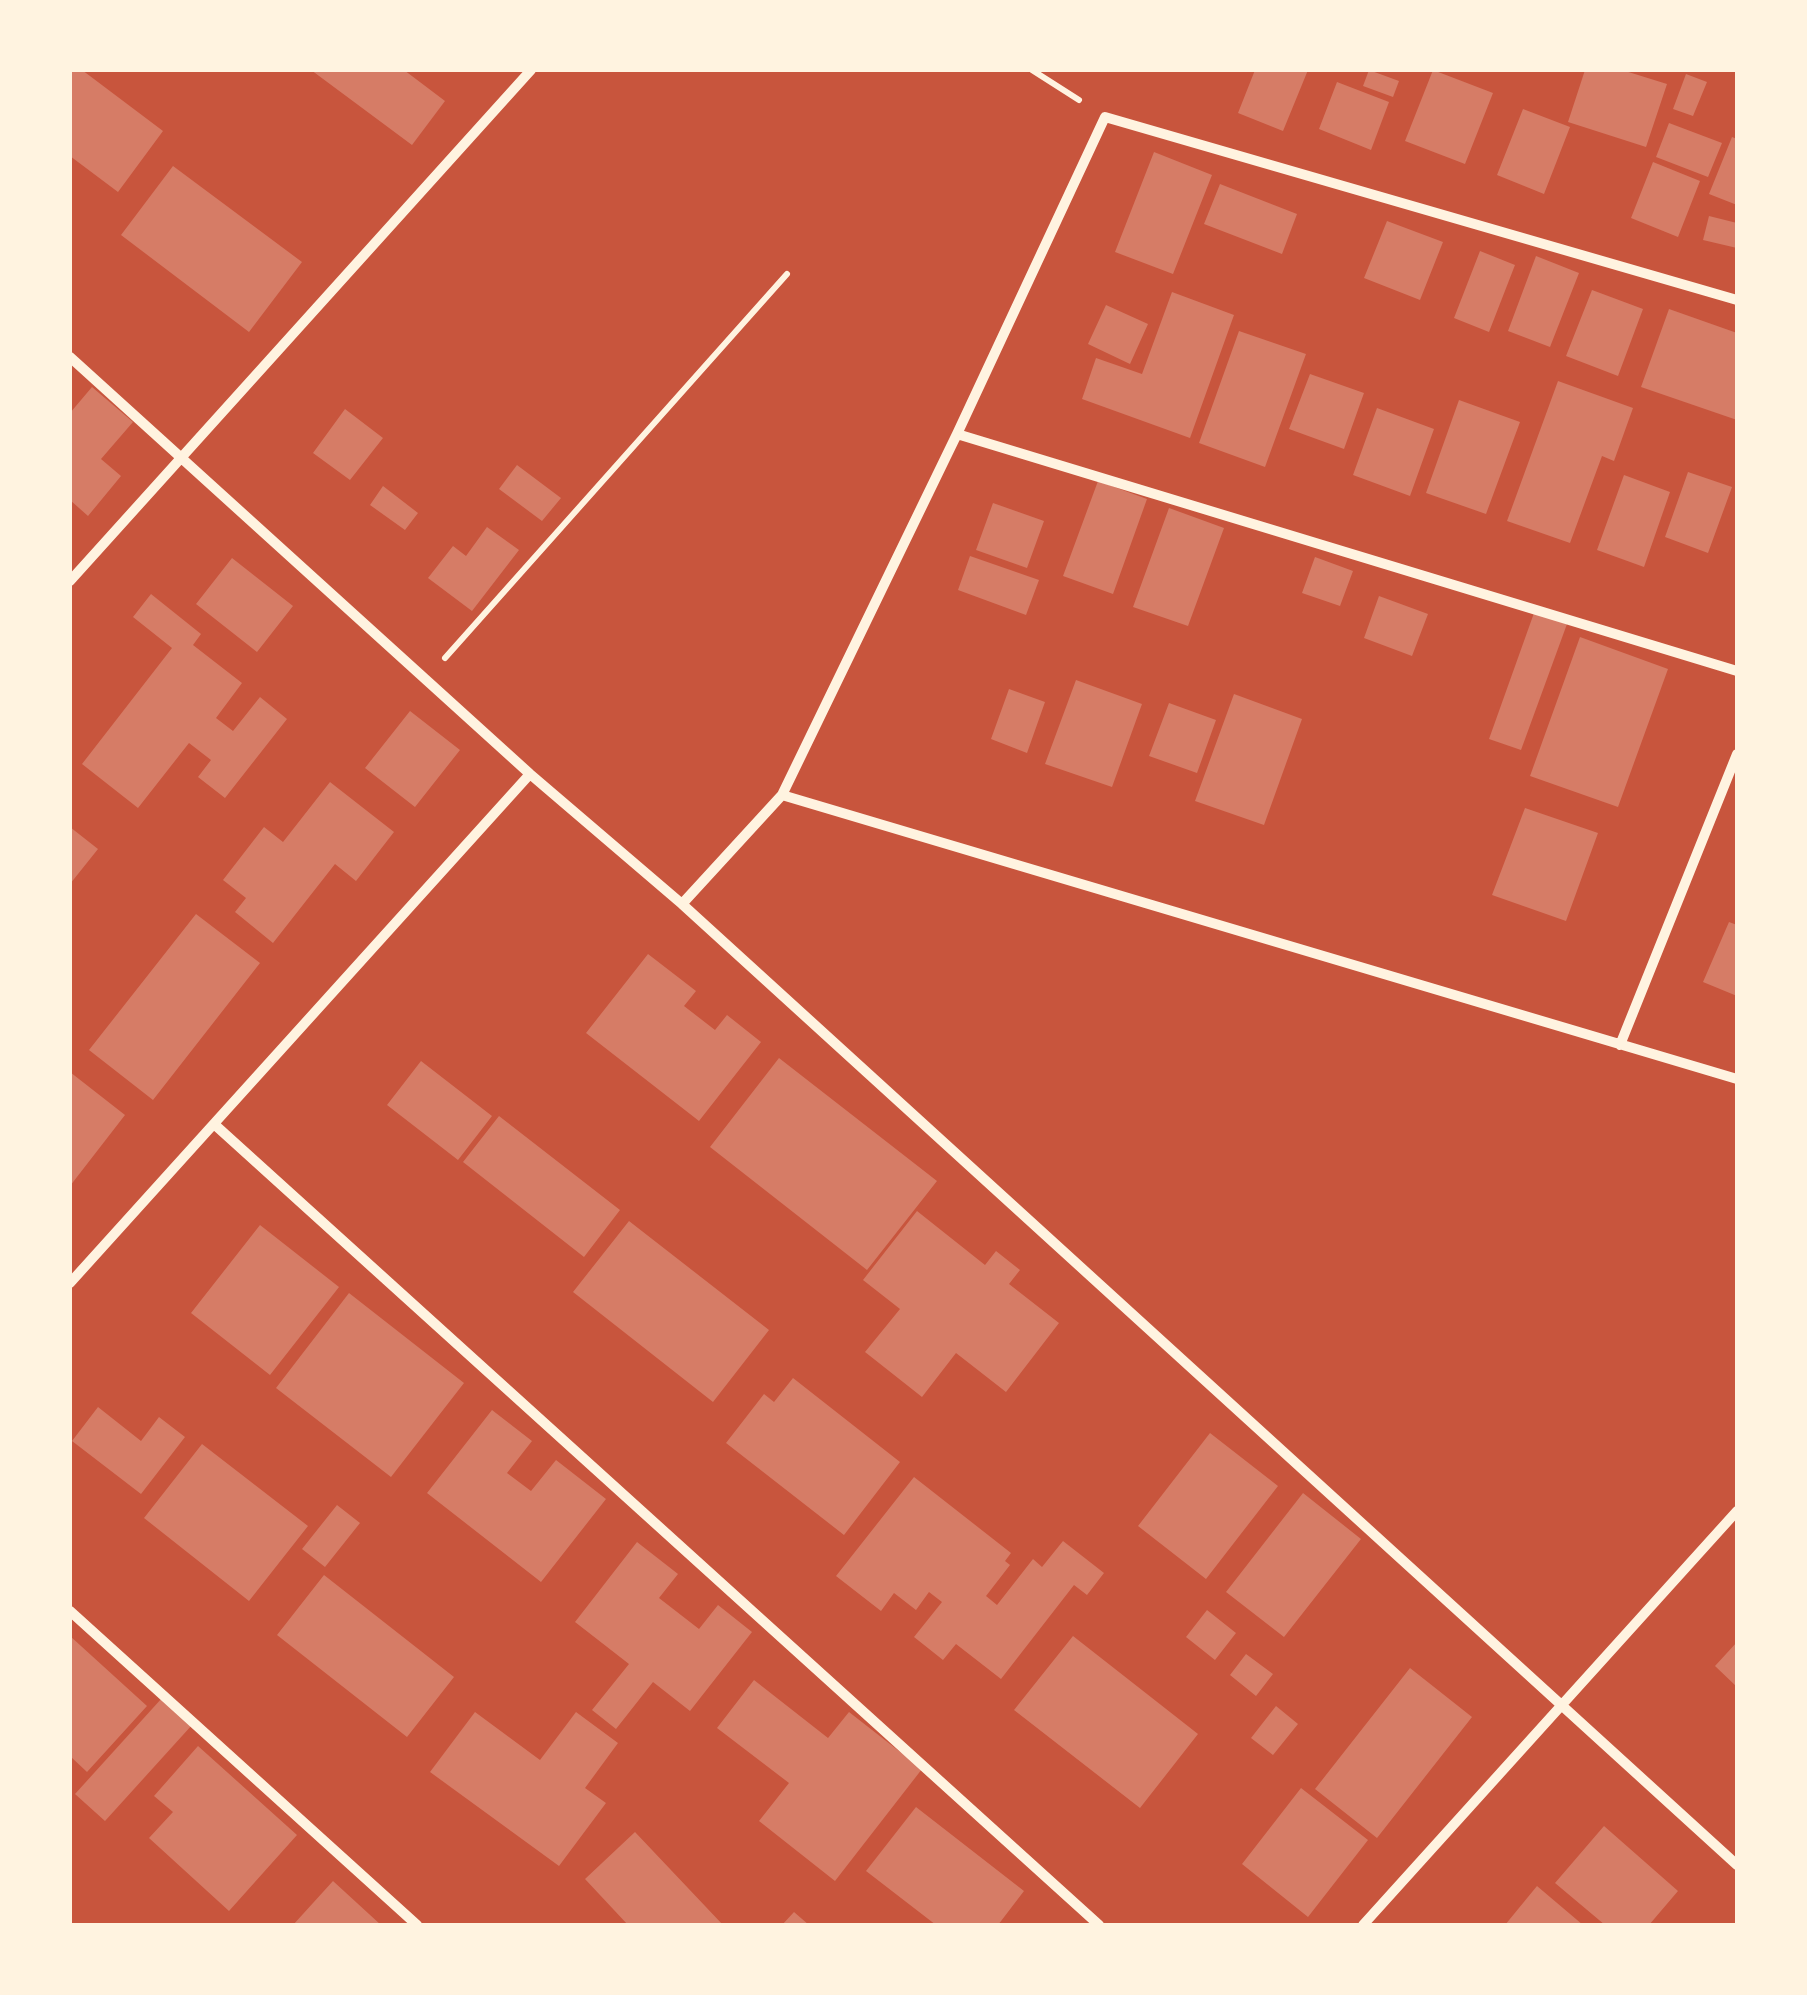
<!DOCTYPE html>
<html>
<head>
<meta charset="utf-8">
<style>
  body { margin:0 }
  #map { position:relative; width:1807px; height:1995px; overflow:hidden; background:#c8553d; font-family:Arial,sans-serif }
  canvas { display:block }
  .frame { position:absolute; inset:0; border:72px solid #fff3e0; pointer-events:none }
</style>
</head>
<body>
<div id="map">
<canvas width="1807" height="1995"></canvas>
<div class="frame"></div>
</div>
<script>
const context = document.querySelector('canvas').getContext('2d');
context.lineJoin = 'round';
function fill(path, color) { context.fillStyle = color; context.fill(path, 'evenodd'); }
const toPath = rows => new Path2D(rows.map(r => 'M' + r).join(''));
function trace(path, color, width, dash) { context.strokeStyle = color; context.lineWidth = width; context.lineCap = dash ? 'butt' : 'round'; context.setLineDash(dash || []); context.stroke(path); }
const building = toPath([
  [70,70,82,70,163,131,118,192,70,156],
  [311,70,404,70,445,101,412,145],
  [1255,70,1308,70,1283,131,1238,113],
  [1369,70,1399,81,1393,97,1363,86],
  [1433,70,1493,93,1465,164,1405,141],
  [1585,70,1622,70,1667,84,1646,147,1568,122],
  [1686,74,1707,82,1693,116,1673,109],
  [1337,82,1389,102,1371,150,1319,129],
  [1523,109,1570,127,1544,194,1497,175],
  [1669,123,1722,143,1708,177,1656,157],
  [1732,137,1737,139,1737,205,1709,194],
  [1154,152,1212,175,1173,274,1115,252],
  [1653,162,1700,181,1678,237,1631,218],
  [173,166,302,262,249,332,121,235],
  [1220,184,1297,214,1282,254,1204,224],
  [1709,216,1737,223,1737,248,1703,240],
  [1387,221,1443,242,1420,300,1364,278],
  [1480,251,1515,265,1489,332,1454,318],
  [1536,256,1579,273,1550,347,1508,331],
  [1592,290,1643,309,1618,376,1566,356],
  [1172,292,1234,315,1190,438,1082,399,1096,358,1142,374],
  [1106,305,1148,324,1130,364,1088,344],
  [1669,309,1737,333,1737,420,1641,387],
  [1239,331,1306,354,1265,467,1199,443],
  [1310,374,1364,393,1344,449,1289,429],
  [1558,381,1633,408,1614,461,1602,456,1570,543,1507,521],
  [92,387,133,422,101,459,121,476,88,516,70,500,70,413],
  [1459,400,1520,422,1486,514,1426,493],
  [1377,408,1434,429,1410,496,1353,475],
  [345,409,383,438,350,480,313,453],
  [517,465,561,498,542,521,499,489],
  [1688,472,1732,487,1708,553,1665,537],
  [1624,475,1670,492,1644,567,1597,550],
  [1098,481,1147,499,1113,594,1063,576],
  [383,486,418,513,405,530,370,505],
  [993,503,1044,521,1027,568,976,550],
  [1169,508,1224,528,1188,626,1133,607],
  [487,527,519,550,472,611,428,578,453,546,466,556],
  [970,556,1039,580,1026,615,958,590],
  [1315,557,1353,571,1340,606,1302,593],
  [232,558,293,606,257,652,196,604],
  [151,594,201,634,193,645,242,683,216,718,233,731,260,697,287,719,225,798,198,777,211,760,189,743,138,808,82,764,172,648,133,617],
  [1379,596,1428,614,1412,656,1364,638],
  [1534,613,1567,624,1521,750,1489,739],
  [1580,637,1668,669,1618,807,1530,776],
  [1076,680,1142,704,1112,787,1045,764],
  [1009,689,1045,702,1027,753,991,739],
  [1234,694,1302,719,1264,825,1195,801],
  [1169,703,1216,720,1197,773,1149,756],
  [410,711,460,750,415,807,365,768],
  [330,782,394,832,356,881,335,864,273,943,235,912,246,898,223,880,264,827,283,842],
  [1525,808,1598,833,1566,921,1492,895],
  [70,827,98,849,70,884],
  [196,914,260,963,153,1100,89,1050],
  [1729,922,1737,925,1737,996,1703,982],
  [648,954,696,991,684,1006,715,1030,727,1015,761,1042,699,1121,586,1033],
  [779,1058,937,1181,867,1270,710,1147],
  [421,1061,492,1116,458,1160,387,1105],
  [70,1072,125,1115,70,1186],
  [499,1116,620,1210,584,1257,463,1162],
  [917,1211,985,1265,996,1251,1020,1270,1009,1284,1059,1323,1006,1392,956,1353,922,1397,865,1352,900,1309,863,1280],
  [629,1221,769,1330,713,1402,573,1292],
  [260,1225,339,1287,270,1375,191,1313],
  [349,1293,464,1383,391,1477,276,1388],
  [793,1378,900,1462,844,1535,726,1443,764,1394,774,1402],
  [98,1407,141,1441,159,1417,185,1437,141,1494,72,1441],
  [492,1410,532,1441,507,1473,531,1491,556,1460,606,1499,541,1582,427,1493],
  [1210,1433,1278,1486,1206,1579,1138,1526],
  [202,1444,308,1526,249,1601,144,1518],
  [914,1477,1011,1553,1005,1561,1010,1565,986,1596,997,1605,1033,1559,1042,1567,1063,1541,1104,1573,1087,1595,1074,1585,1001,1679,956,1644,943,1660,914,1637,942,1602,929,1592,916,1610,894,1593,881,1611,836,1576],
  [1303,1493,1361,1539,1284,1637,1226,1592],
  [337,1505,360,1523,325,1567,302,1549],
  [637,1542,678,1574,659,1598,699,1629,718,1605,752,1632,690,1711,653,1682,616,1729,592,1710,629,1664,575,1622],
  [324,1575,454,1677,407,1737,277,1635],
  [1207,1610,1236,1633,1215,1660,1186,1637],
  [70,1636,147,1706,87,1772,70,1756],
  [1073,1636,1198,1734,1140,1808,1014,1710],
  [1737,1642,1737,1687,1715,1666],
  [1246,1654,1273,1674,1256,1696,1230,1675],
  [1410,1668,1472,1717,1377,1838,1315,1789],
  [754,1680,828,1738,849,1712,922,1769,835,1881,759,1821,789,1783,717,1728],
  [162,1698,192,1725,105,1821,75,1794],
  [1276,1706,1298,1724,1273,1755,1251,1738],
  [475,1712,540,1760,576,1712,618,1743,585,1788,606,1803,559,1866,430,1772],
  [198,1746,297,1835,229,1911,149,1838,173,1812,154,1796],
  [1301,1788,1368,1840,1308,1917,1242,1864],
  [916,1807,1024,1891,998,1925,936,1925,866,1871],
  [1604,1826,1678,1891,1649,1925,1605,1925,1555,1883],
  [635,1832,723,1925,628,1925,585,1879],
  [333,1881,381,1925,293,1925],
  [1537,1886,1583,1925,1505,1925],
  [794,1912,809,1925,782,1925]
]);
const path = toPath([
  [1032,70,1079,100],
  [445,658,787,274]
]);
const minor = toPath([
  [70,357,530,774,682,904,1737,1865],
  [957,434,1737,671],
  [70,581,531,70],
  [782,795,957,434,1105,117,1737,300],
  [682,904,782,795,1737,1079],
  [1620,1045,1737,754],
  [214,1124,1099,1925],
  [70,1283,530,774],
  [70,1611,417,1925],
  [1363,1925,1737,1511]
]);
fill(building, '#d67c66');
trace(path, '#fff3e0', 6);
trace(minor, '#fff3e0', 10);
</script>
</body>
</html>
